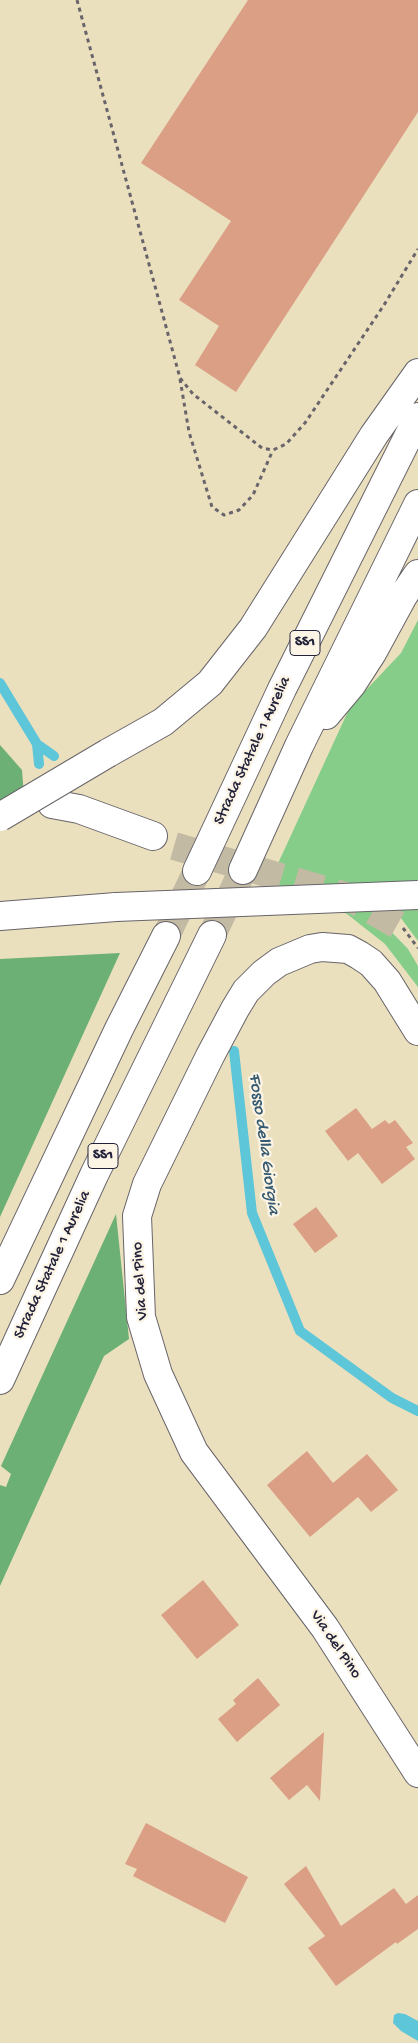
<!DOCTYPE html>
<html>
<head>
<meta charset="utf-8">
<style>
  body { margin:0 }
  canvas { display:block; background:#ebe0be }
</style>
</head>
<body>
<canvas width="418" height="2043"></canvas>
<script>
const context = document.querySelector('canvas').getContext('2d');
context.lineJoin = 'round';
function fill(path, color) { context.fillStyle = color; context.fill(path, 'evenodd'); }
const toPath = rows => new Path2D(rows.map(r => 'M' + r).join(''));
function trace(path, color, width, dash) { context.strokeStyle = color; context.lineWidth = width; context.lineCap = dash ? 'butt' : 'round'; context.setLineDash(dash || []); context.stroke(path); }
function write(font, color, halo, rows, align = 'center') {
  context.font = font + ' "Gochi Hand",sans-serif'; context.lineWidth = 4.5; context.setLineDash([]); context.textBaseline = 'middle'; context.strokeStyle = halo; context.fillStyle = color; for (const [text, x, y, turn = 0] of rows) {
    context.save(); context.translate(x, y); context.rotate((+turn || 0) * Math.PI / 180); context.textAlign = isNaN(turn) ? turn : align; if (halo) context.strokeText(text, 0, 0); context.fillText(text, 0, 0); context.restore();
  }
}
const green = toPath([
  [418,620,418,941,395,910,380,920,408,949,418,966,418,987,385,944,347,914,269,883,350,707,401,653]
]);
const forest = toPath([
  [0,745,22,770,24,797,0,808],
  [120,953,0,1217,0,959],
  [116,1214,129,1339,104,1356,0,1586,0,1485,6,1487,11,1474,1,1466]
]);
const water = toPath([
  [398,2013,405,2014,418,2021,418,2041,401,2031,393,2023,394,2015]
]);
const stream = toPath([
  [0,683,37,744,54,756],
  [37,744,39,764],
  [234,1051,252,1213,300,1331,392,1398,418,1411]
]);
const building = toPath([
  [248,0,418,0,418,112,236,392,195,365,219,326,179,300,231,221,141,163],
  [356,1108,372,1129,385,1120,389,1124,395,1120,413,1143,406,1147,415,1159,382,1184,358,1153,348,1161,325,1131],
  [316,1207,338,1236,315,1253,293,1224],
  [307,1451,333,1483,367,1454,398,1490,371,1512,358,1497,310,1537,267,1485],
  [203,1580,239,1625,197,1659,161,1615],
  [258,1678,280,1705,237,1742,218,1719,236,1704,233,1700],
  [324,1732,320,1801,307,1785,289,1800,270,1778],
  [146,1823,248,1877,225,1923,133,1876,137,1869,125,1864],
  [306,1866,341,1926,394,1888,406,1904,418,1895,418,1929,397,1944,396,1942,336,1986,308,1948,325,1936,284,1884]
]);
const minorTunnel = toPath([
  [174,846,349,897,403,928]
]);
const highwayTunnel = toPath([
  [212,935,243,870],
  [166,936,197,871]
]);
const path = toPath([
  [77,0,180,378,193,394,262,448,273,450,286,444,305,423,384,305,418,249],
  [180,379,189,432,212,507,224,515,239,510,253,495,273,450],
  [403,928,418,948]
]);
const minor = toPath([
  [52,804,79,809,153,836],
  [0,916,116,907],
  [418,1031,387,981,371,963,359,955,348,949,322,947,310,949,279,962,264,973,246,991,235,1009,210,1056,147,1184,137,1216,141,1317,158,1374,194,1452,325,1628,418,1773]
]);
const highway = toPath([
  [326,715,352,684,372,653,403,596,418,574],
  [108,753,163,722,210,683,253,628,374,435,418,373],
  [243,870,299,746,418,504],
  [197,871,282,689,418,417],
  [0,1280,119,1029,166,936],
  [0,1380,94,1175,212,935]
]);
const minorBridge = toPath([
  [116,907,418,895]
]);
const highwayBridge = toPath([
  [0,817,108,753]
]);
const shields = [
  [305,643,30],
  [103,1156,30]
];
const shieldNames = [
  ["SS1",305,643],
  ["SS1",103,1156]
];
const streetNames = [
  ["Strada Statale 1 Aurelia",253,751,-65],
  ["Strada Statale 1 Aurelia",53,1265,-65],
  ["Via del Pino",141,1281,-94],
  ["Via del Pino",335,1645,56]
];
const waterNames = [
  ["Fosso della Giorgia",263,1144,82]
];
fill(green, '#85cd89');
fill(forest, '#6cb075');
fill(water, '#5dc6d8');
trace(stream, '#5dc6d8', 10);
fill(building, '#da9f84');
trace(minorTunnel, '#c3baa4', 28, [28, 14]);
trace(highwayTunnel, '#c3baa4', 28, [28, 14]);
trace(minor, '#686469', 30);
trace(highway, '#686469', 30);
trace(path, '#686469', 3, [4, 4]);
trace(minor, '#fff', 28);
trace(highway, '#fff', 28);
trace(minorBridge, '#686469', 30, []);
trace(highwayBridge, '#686469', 30, []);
trace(minorBridge, '#fff', 28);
trace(highwayBridge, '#fff', 28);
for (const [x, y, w] of shields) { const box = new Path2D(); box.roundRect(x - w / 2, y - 12.5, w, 25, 4); context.fillStyle = '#fcf5e5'; context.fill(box); trace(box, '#22223b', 1); }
write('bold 15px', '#22223b', null, shieldNames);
write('16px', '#22223b', '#fcf5e5', streetNames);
write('italic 18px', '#375b72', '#fcf5e5', waterNames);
</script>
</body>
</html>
